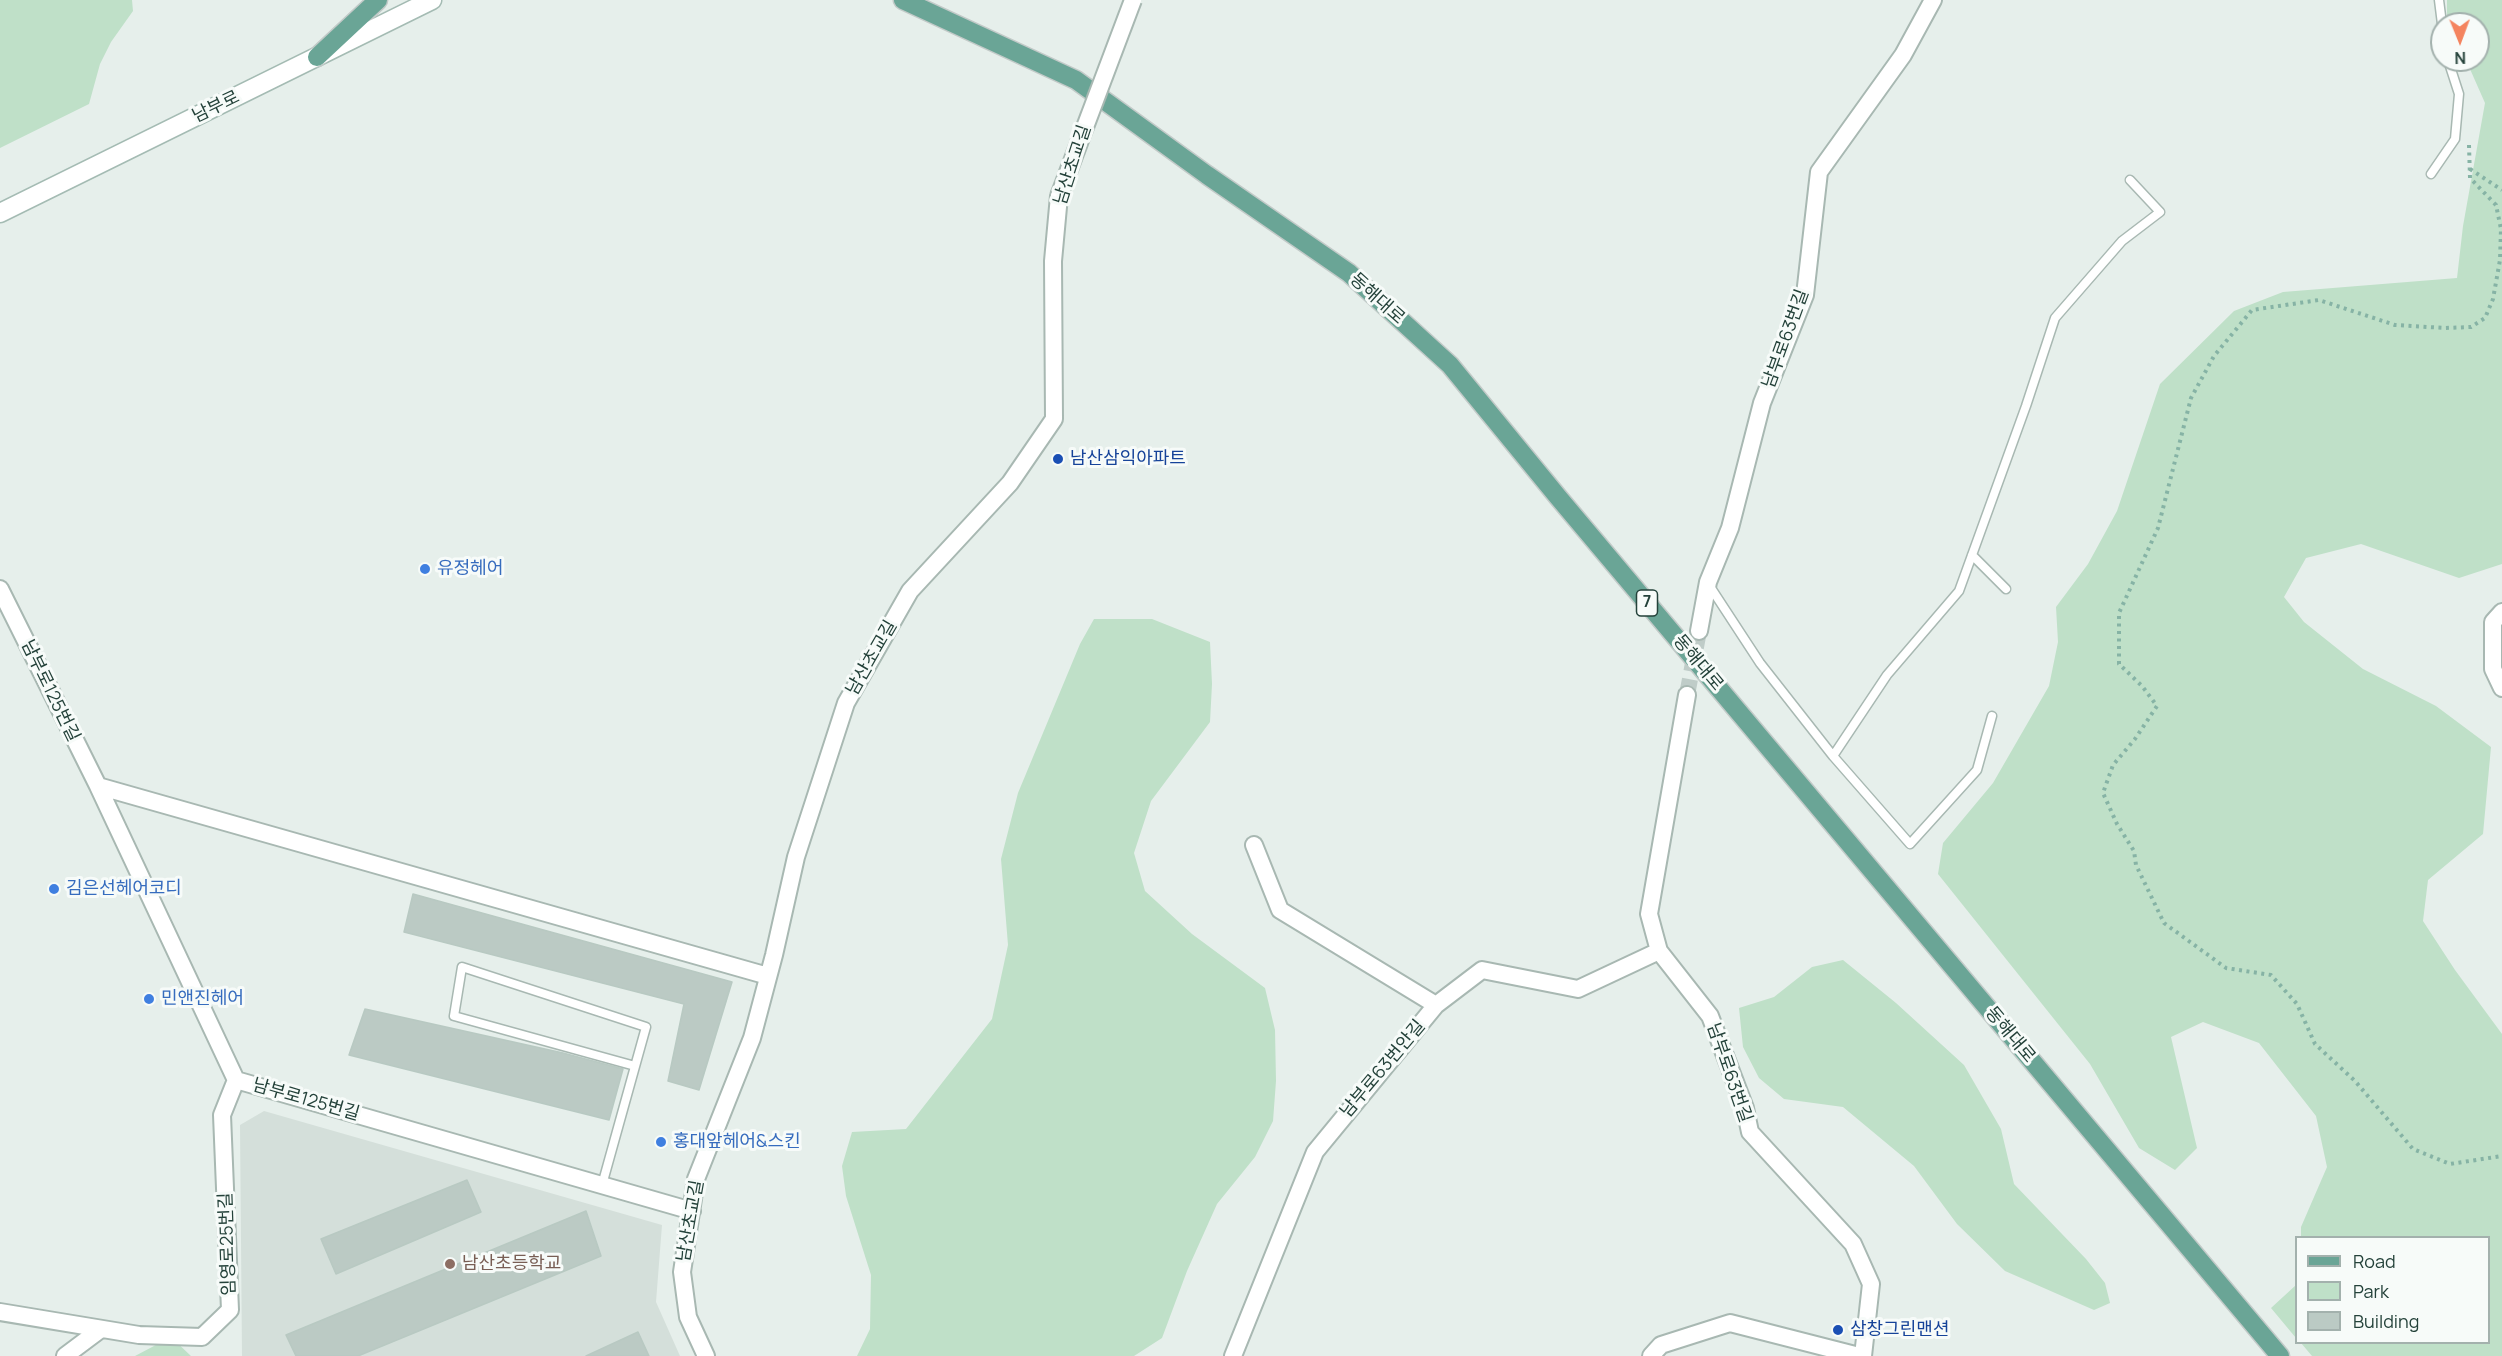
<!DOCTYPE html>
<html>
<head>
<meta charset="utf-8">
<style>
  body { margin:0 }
  #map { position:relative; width:2502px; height:1356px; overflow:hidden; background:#e6efeb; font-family:Manrope,sans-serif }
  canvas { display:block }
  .legend { position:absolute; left:2295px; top:1236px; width:195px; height:108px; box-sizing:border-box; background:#f7fbf9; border:2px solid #a3b1ad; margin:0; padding:8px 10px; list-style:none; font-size:18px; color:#24423a }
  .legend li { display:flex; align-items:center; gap:12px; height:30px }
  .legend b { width:30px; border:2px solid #a3b1ad }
  .north { position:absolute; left:2430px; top:12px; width:60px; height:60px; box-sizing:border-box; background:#f7fbf9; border:2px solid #a3b1ad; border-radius:50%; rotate:179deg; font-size:16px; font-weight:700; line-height:24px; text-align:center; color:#24423a }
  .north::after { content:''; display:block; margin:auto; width:21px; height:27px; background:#f4845f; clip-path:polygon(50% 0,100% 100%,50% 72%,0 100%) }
</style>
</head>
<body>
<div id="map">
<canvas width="2502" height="1356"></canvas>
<ul class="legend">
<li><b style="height:8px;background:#6aa596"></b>Road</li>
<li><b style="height:16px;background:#bfe0c8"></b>Park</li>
<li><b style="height:16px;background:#bbcac4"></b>Building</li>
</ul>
<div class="north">N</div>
</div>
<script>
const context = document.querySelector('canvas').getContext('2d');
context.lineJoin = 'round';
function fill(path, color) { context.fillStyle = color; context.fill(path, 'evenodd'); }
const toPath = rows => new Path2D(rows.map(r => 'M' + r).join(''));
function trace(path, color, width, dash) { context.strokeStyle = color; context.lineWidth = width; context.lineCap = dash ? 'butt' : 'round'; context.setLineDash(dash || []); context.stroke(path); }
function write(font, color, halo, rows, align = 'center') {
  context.font = font + ' Manrope,"Noto Sans KR",sans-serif'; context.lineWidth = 6; context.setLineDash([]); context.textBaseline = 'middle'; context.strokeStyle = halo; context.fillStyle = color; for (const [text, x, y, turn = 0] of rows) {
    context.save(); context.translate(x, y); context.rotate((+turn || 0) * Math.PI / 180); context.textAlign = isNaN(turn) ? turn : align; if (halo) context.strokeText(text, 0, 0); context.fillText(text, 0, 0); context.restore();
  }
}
const built = toPath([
  [264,1111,662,1225,656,1302,680,1356,242,1356,240,1125]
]);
const green = toPath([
  [0,0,132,0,133,11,111,42,100,64,89,104,0,148],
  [2447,0,2502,0,2502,564,2459,578,2361,544,2306,558,2284,597,2304,622,2363,669,2436,706,2491,747,2483,834,2428,880,2423,921,2455,970,2502,1034,2502,1356,2312,1356,2301,1343,2488,1342,2488,1238,2301,1237,2301,1227,2327,1167,2316,1116,2259,1043,2203,1022,2171,1037,2197,1148,2175,1170,2139,1148,2090,1064,1938,874,1943,843,1993,783,2049,686,2058,642,2056,607,2088,564,2117,511,2160,384,2234,311,2283,292,2457,278,2463,226,2485,103,2466,60,2478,60,2478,24,2451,24,2447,16],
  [1094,619,1152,619,1210,642,1212,684,1210,722,1151,801,1134,853,1145,891,1192,934,1265,988,1275,1030,1276,1081,1273,1121,1255,1157,1217,1204,1187,1271,1162,1338,1134,1356,857,1356,870,1329,871,1275,846,1196,842,1166,852,1132,906,1129,992,1019,1008,945,1001,859,1018,793,1080,644],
  [1843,960,1896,1003,1964,1065,2001,1129,2014,1184,2086,1259,2105,1283,2110,1303,2094,1310,2005,1271,1957,1224,1914,1166,1843,1107,1784,1099,1759,1078,1743,1047,1739,1008,1774,997,1812,967],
  [2296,1285,2296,1338,2271,1308],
  [171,1337,191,1356,135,1356]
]);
const building = toPath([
  [413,894,732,982,699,1090,668,1081,684,1004,404,932,413,894],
  [365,1009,563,1053,623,1069,609,1120,349,1055,365,1009],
  [467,1180,481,1212,336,1274,321,1239,467,1180],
  [586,1211,601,1256,358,1356,296,1356,286,1335,586,1211],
  [638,1332,649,1356,586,1356,638,1332]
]);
const streetTunnel = toPath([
  [1687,695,1699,631]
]);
const path = toPath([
  [2469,145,2470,178,2496,205,2501,229,2500,260,2493,299,2485,318,2471,327,2445,328,2395,325,2319,300,2252,310,2214,356,2191,398,2158,528,2119,613,2119,664,2142,686,2157,706,2135,739,2113,765,2103,793,2117,824,2134,851,2136,865,2164,923,2226,968,2271,975,2297,1004,2315,1044,2355,1081,2413,1149,2450,1164,2502,1156],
  [2470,169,2502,190]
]);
const lane = toPath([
  [2439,0,2442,24],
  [2431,174,2455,139,2459,94,2448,60],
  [1972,555,2006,589],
  [1709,585,1760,663,1833,756,1887,675,1959,591,2026,406,2055,318,2122,241,2160,212,2130,180],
  [1833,756,1910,844,1977,770,1992,716],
  [602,1185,646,1027,462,967,454,1016,635,1066]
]);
const street = toPath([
  [0,589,98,786,236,1080,692,1211],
  [2502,612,2493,622,2493,669,2502,688],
  [1699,631,1708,582,1730,528,1762,403,1805,295,1819,172,1903,55,1933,0],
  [1687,695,1649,914,1659,951,1710,1016,1745,1108,1750,1132,1853,1244,1871,1284,1863,1356],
  [98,786,768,976],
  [1254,845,1280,910,1436,1005],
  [0,1312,139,1335,202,1337,230,1310,222,1115,236,1080],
  [65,1356,101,1329],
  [706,1356,688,1317,682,1272,696,1179,752,1038,774,955,796,857,846,703,910,591,1010,483,1054,419,1053,261,1059,196],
  [1233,1356,1315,1152,1436,1005,1482,970,1578,989,1659,951],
  [1651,1356,1661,1345,1730,1323,1859,1356]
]);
const secondary = toPath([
  [0,213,432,0]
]);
const primary = toPath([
  [903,0,1076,80,1207,175,1349,273,1450,365,1558,497,2280,1356],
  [317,57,378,0]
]);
const streetBridge = toPath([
  [1059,196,1133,0]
]);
const markers = [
  [1058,459,6,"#1a4fb4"],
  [425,569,6,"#3f7fe0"],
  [54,889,6,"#3f7fe0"],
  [149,999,6,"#3f7fe0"],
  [661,1142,6,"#3f7fe0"],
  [450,1264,6,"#8d6e63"],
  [1838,1330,6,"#1a4fb4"]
];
const shields = [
  [1647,603,21]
];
const shieldNames = [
  ["7",1647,603]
];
const streetNames = [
  ["남부로",216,107,-26],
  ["남산초교길",1073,165,-72],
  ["동해대로",1377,299,42],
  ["남부로63번길",1786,339,-70],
  ["남산초교길",872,658,-60],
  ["동해대로",1698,663,50],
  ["남부로125번길",50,691,64],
  ["동해대로",2010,1035,50],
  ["남부로63번안길",1383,1069,-50],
  ["남부로63번길",1729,1073,71],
  ["남부로125번길",306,1100,16],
  ["남산초교길",691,1221,-80],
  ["임영로25번길",228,1244,-92]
];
const transitNames = [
  ["남산삼익아파트",1070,459],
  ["삼창그린맨션",1850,1330]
];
const shopNames = [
  ["유정헤어",437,569],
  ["김은선헤어코디",66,889],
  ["민앤진헤어",161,999],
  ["홍대앞헤어&스킨",673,1142]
];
const educationNames = [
  ["남산초등학교",462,1264]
];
fill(built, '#d4dfda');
fill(green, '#bfe0c8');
fill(building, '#bbcac4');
trace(building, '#b8c9c2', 1.5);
trace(streetTunnel, '#bfccc8', 16, [16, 8]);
trace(lane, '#a8b8b2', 11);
trace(street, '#a8b8b2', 20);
trace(secondary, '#a4bbb3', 21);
trace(primary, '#c2cac8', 21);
trace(path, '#86b3a5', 4, [3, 4.5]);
trace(lane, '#fff', 8);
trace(street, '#fff', 16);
trace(secondary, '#fff', 18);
trace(primary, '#6aa596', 18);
trace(streetBridge, '#a8b8b2', 20, []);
trace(streetBridge, '#fff', 16);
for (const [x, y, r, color] of markers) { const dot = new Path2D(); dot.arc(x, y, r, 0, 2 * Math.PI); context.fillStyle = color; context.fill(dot); trace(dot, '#f7fbf9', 2); }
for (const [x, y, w] of shields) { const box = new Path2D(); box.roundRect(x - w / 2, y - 13, w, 26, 4.5); context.fillStyle = '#f7fbf9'; context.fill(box); trace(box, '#24423a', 1.5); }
write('bold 16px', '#24423a', null, shieldNames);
write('18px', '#24423a', '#f7fbf9', streetNames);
write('18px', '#164399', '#f7fbf9', transitNames, 'left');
write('18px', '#366cbe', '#f7fbf9', shopNames, 'left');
write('18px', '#785e54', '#f7fbf9', educationNames, 'left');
</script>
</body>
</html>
